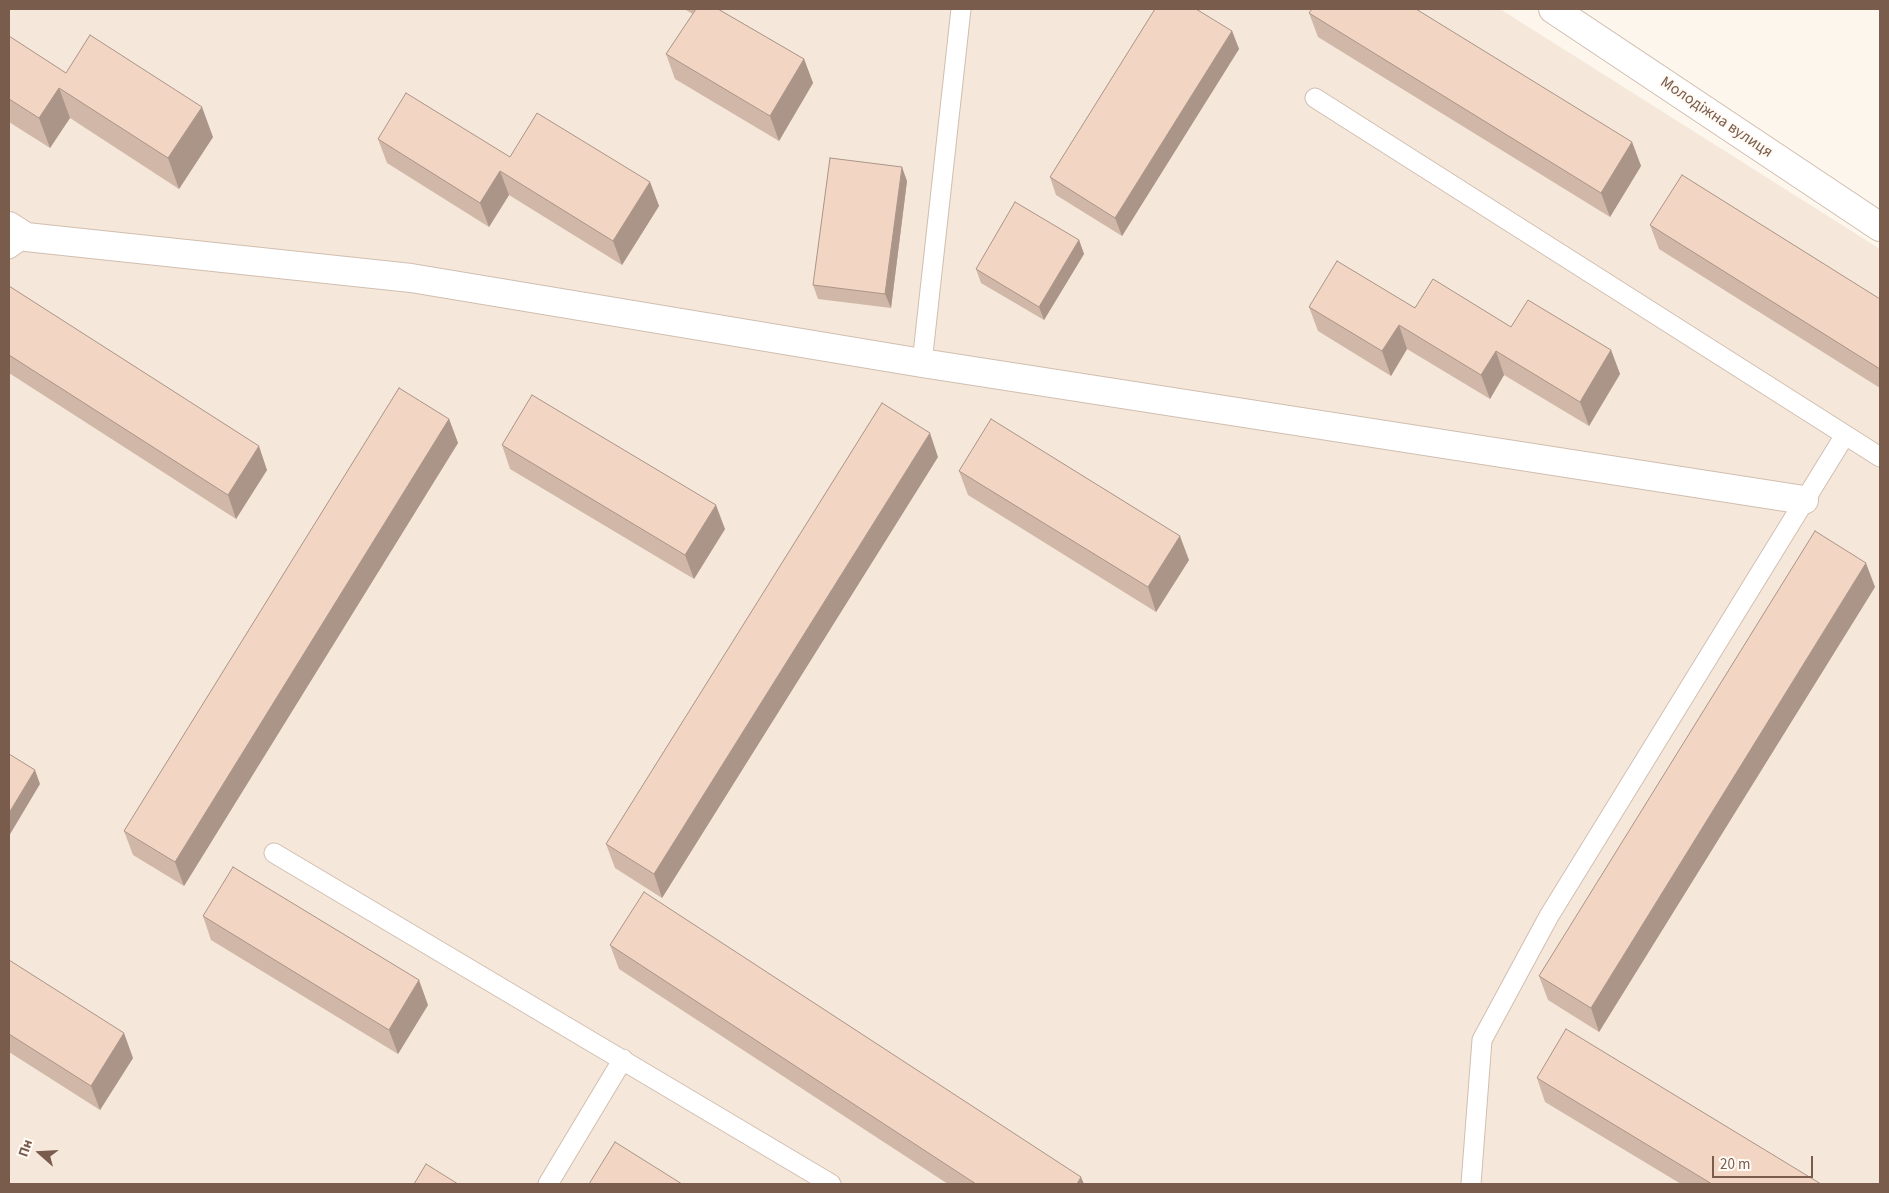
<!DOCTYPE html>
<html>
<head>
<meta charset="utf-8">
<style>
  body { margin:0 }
  #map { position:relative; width:1889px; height:1193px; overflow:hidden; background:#fdf6ec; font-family:"Source Sans 3",sans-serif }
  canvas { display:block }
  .frame { position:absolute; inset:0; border:10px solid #7a5c4d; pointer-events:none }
  .north { position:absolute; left:15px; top:1128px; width:50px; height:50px; -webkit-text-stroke:4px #fffaf3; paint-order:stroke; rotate:289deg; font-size:14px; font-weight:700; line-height:20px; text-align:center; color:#7a5c4d }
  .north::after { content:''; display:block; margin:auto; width:18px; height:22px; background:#7a5c4d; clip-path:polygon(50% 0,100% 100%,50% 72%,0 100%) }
  .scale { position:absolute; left:1712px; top:1156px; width:101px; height:22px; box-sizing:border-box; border:2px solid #7a5c4d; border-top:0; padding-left:6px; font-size:15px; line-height:18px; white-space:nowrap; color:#7a5c4d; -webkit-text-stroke:4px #fffaf3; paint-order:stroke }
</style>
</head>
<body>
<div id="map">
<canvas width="1889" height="1193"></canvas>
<div class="frame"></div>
<div class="north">Пн</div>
<div class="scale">20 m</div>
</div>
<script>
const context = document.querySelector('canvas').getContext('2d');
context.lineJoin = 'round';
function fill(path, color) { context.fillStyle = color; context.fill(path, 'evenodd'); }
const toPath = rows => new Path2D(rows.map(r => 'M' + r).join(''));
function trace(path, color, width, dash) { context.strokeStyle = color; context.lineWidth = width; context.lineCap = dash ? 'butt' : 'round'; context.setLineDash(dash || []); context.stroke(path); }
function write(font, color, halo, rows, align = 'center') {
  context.font = font + ' "Source Sans 3",sans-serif'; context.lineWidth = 4; context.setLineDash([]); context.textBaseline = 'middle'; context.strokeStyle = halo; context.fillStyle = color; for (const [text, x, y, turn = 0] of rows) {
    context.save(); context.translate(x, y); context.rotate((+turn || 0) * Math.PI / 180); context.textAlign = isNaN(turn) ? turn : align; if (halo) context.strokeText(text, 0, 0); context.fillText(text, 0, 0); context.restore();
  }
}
const residential = toPath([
  [9,9,1500,9,1880,249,1880,1184,9,1184]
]);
const service = toPath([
  [1315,98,1880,457],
  [9,249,26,237],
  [922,363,961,9],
  [274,853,831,1184],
  [548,1184,623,1059],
  [1471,1184,1482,1040,1549,916,1845,435]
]);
const minor = toPath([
  [1553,9,1880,227],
  [9,226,26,237,411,278,922,363,1804,500]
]);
const wall = toPath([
  [684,9,720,9,720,10,804,59,813,83,779,141,675,79,666,54,693,14],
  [1309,13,1632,142,1641,166,1610,217,1318,37],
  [1232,31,1239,49,1122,236,1056,195,1050,177],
  [9,36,66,73,213,137,179,189,70,118,50,148,9,122],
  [378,139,510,157,650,182,659,206,622,265,509,195,489,227,387,163],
  [907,181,891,308,818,299,813,285],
  [1650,225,1880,299,1880,388,1659,249],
  [1079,240,1084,254,1044,320,981,283,976,269],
  [9,286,267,470,236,519,9,373],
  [1309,307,1415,308,1511,327,1611,350,1620,374,1589,426,1504,375,1490,399,1407,349,1391,376,1318,331],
  [449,419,458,443,184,886,133,855,124,831],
  [502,445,725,529,694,579,510,469],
  [938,457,662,898,615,868,606,844],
  [959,471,1189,560,1156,612,968,495],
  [1875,587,1599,1032,1548,1000,1539,976],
  [203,916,428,1005,398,1054,211,940],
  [610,945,1084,1184,948,1184,619,969],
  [9,960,133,1058,100,1110,9,1052],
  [1537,1078,1821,1184,1681,1184,1545,1102]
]);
const shadedWall = toPath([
  [1232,31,1239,49,1122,236,1115,218],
  [804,59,813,83,779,141,770,116],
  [59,88,70,118,50,148,39,118],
  [202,107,213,137,179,189,168,158],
  [1632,142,1641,166,1610,217,1601,193],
  [902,167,907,181,891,308,885,294],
  [500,171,509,195,489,227,480,203],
  [650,182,659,206,622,265,613,241],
  [1079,240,1084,254,1044,320,1039,307],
  [1399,325,1407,349,1391,376,1382,351],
  [1611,350,1620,374,1589,426,1580,402],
  [1496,351,1504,375,1490,399,1481,375],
  [449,419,458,443,184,886,175,862],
  [930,433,938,457,662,898,654,874],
  [259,446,267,470,236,519,228,495],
  [716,505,725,529,694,579,685,555],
  [1180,536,1189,560,1156,612,1148,587],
  [1866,563,1875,587,1599,1032,1591,1008],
  [35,770,40,784,9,836,9,813],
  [419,980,428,1005,398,1054,389,1030],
  [124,1033,133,1058,100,1110,91,1086],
  [1081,1177,1084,1184,1077,1184]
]);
const building = toPath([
  [696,9,718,9,804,59,770,116,666,54,696,9],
  [1155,9,1196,9,1232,31,1115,218,1050,177,1155,9],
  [1312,9,1416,9,1632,142,1601,193,1309,13,1312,9],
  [90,35,202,107,168,158,59,88,39,118,9,99,9,36,66,73,90,35],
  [406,93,510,157,537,113,650,182,613,241,500,171,480,203,378,139,406,93],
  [830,158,902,167,885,294,813,285,830,158],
  [1682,175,1880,299,1880,369,1650,225,1682,175],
  [1015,202,1079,240,1039,307,976,269,1015,202],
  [1337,261,1415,308,1433,279,1511,327,1528,300,1611,350,1580,402,1496,351,1481,375,1399,325,1382,351,1309,307,1337,261],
  [9,286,259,446,228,495,9,355,9,286],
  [399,388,449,419,175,862,124,831,399,388],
  [532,395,716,505,685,555,502,445,532,395],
  [882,403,930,433,654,874,606,844,882,403],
  [991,419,1180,536,1148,587,959,471,991,419],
  [1815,531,1866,563,1591,1008,1539,976,1815,531],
  [9,754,35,770,9,813,9,754],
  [233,867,419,980,389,1030,203,916,233,867],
  [644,892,1081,1177,1077,1184,976,1184,610,945,644,892],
  [9,960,124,1033,91,1086,9,1034,9,960],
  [1566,1029,1821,1184,1712,1184,1537,1078,1566,1029],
  [615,1142,682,1184,589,1184,615,1142],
  [426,1164,458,1184,414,1184,426,1164]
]);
const streetNames = [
  ["Молодіжна вулиця",1716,118,34]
];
fill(residential, '#f5e8da');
trace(service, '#d1beb0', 21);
trace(minor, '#d1beb0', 30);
trace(service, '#fff', 19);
trace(minor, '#fff', 28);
fill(wall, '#d1b7a8');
fill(shadedWall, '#aa9588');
fill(building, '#f3d5c3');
trace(building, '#aa9588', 1);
write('16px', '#7a5c4d', '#fffaf3', streetNames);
</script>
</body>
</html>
